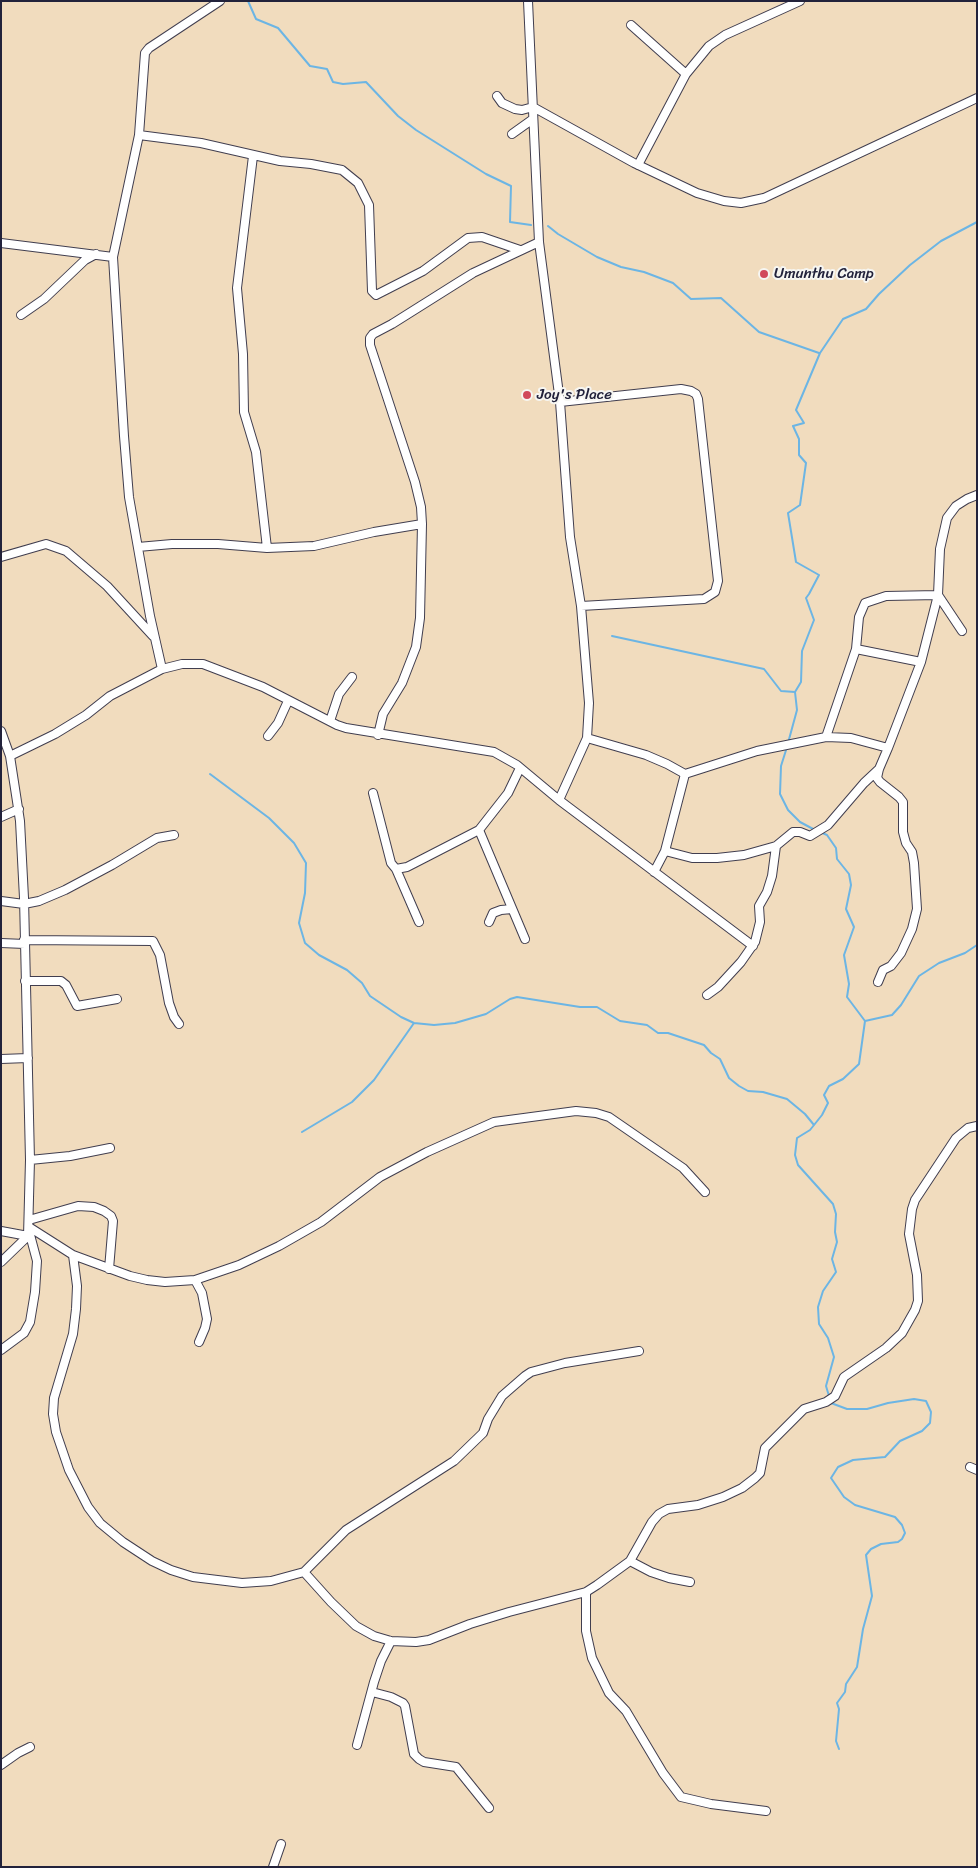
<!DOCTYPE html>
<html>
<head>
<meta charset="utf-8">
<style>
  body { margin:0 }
  #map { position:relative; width:978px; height:1868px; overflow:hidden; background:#f1dcbe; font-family:Sriracha,sans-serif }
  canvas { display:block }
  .frame { position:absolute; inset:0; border:2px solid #22223b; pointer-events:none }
</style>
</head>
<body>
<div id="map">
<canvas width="978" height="1868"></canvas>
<div class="frame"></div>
</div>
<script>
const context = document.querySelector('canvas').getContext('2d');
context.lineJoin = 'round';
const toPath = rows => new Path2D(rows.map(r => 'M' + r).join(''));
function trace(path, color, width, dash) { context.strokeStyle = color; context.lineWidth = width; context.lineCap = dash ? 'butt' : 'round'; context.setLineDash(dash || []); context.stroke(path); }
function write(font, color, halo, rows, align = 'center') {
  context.font = font + ' Sriracha,sans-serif'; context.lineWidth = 4; context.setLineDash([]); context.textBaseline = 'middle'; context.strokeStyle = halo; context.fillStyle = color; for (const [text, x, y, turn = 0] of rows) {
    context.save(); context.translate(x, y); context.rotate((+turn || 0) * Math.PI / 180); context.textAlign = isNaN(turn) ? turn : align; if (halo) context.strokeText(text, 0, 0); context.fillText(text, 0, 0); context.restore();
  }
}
const stream = toPath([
  [248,1,256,19,278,28,310,66,327,69,333,82,343,84,366,82,398,116,416,130,486,174,511,186,510,222,531,225],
  [548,226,558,234,597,257,621,267,644,272,673,283,691,299,721,298,759,332,819,353],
  [612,636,764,669,781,691,795,692],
  [788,743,797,710,795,692,801,682,802,651,814,620,806,598,809,594,819,575,796,562,788,513,800,505,806,463,799,455,799,439,793,426,804,423,796,410,820,353,843,319,866,309,879,294,910,265,941,241,977,222],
  [787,747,781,766,780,794,788,810,800,822,815,830],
  [210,774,269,818,294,843,306,863,305,893,299,923,305,943,319,955,347,970,362,983,370,996,401,1017,414,1023,434,1025,455,1023,486,1014,510,999,517,997,580,1007,597,1007,620,1021,647,1025,658,1033,668,1033,704,1045,711,1053,720,1059,729,1078,739,1086,748,1091,763,1092,787,1099,805,1114,814,1125],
  [820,832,827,835,836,848,837,859,849,874,851,885,846,909,854,927,844,955,849,984,847,997,865,1021],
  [302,1132,352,1102,374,1080,414,1023],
  [829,1396,826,1386,834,1357,828,1338,819,1324,818,1307,823,1291,836,1272,832,1259,837,1242,835,1232,836,1214,833,1204,798,1165,795,1155,797,1138,810,1130,822,1115,828,1103,824,1095,829,1086,843,1079,859,1064,865,1021,892,1015,901,1005,919,976,939,963,965,953,977,945],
  [831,1401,831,1403,847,1409,867,1409,888,1403,914,1399,926,1401,931,1412,930,1423,922,1431,900,1441,885,1457,853,1460,838,1467,831,1478,844,1497,855,1505,895,1517,902,1525,905,1533,902,1539,898,1542,881,1544,871,1549,866,1555,872,1596,863,1629,857,1667,846,1684,845,1692,837,1703,839,1709,836,1741,839,1749]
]);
const minor = toPath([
  [528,1,539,242,560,402,570,537,581,606,589,703,587,738,559,800,753,946],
  [631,25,686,74],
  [497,96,502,103,515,109,522,110,533,107,634,163,697,193,724,201,741,203,764,198,977,98],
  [512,134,533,119],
  [139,135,145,53,149,48,220,1],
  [253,156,237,288,243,354,244,412,256,452,267,548],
  [638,165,686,74,709,46,725,35,800,1],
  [1,243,113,257],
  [21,315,44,299,85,260,96,254],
  [560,402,681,389,691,391,696,394,698,399,718,581,715,592,704,599,581,606],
  [422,524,421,507,415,482,370,345,370,338,373,334,392,324,473,273,539,242],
  [138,547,172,544,218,544,267,548,314,546,374,532,422,524,420,618,416,647,402,683,383,714,378,735],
  [1,557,46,544,66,551,107,586,153,636],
  [938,595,886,596,865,603,859,617,856,649,826,737,851,738,888,748,921,662,938,595,940,549,947,518,956,506,967,499,977,495],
  [938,595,962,631],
  [856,649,921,662],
  [162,669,182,664,203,664,263,687,337,725,346,728,494,752,517,765,559,800],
  [330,721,339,694,352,677],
  [1,731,10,756,20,821,24,898,30,1160,28,1236,1,1262],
  [268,736,278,723,288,701],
  [587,738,646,755,667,764,685,774,665,851,654,872],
  [10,756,55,734,86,715,110,696,162,669,150,616,129,497,124,436,113,257,139,135,201,143,280,161,311,164,342,170,358,183,369,205,372,291,376,295,423,271,468,238,482,237,520,250],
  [685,774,757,751,826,737],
  [373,793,391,863,396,869,419,922],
  [1,817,19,809],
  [479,830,525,939],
  [665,851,692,858,717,858,744,855,776,846,793,832,800,832,810,836,828,825,864,783,879,769],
  [396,869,407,867,479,830,508,793,520,768],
  [1,901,24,904,39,901,65,890,112,865,157,838,174,835],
  [489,922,493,913,501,910,512,909],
  [24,940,153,941,160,955,169,1003,174,1017,179,1024],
  [1,943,25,944],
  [25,981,61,981,66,985,77,1006,117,999],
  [878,982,883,970,891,966,901,953,912,929,917,909,914,863,912,852,906,843,903,832,903,802,899,797,880,782,877,778,879,769,888,748],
  [707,995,718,987,741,962,755,942,760,922,759,906,767,892,772,876,776,846],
  [1,1059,28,1058],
  [30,1160,70,1156,110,1148],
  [29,1220,78,1206,94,1207,104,1211,111,1216,113,1221,109,1269],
  [29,1227,73,1255,77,1286,76,1309,73,1334,54,1398,53,1414,56,1432,69,1470,88,1507,100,1523,123,1542,152,1561,171,1570,193,1577,242,1583,271,1581,304,1572,346,1530,454,1461,483,1433,488,1419,502,1396,525,1376,531,1372,565,1363,639,1351],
  [1,1231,28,1236],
  [73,1255,130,1276,147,1280,165,1282,195,1280,239,1265,279,1246,321,1222,380,1177,427,1152,494,1122,576,1111,596,1113,609,1117,683,1168,705,1192],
  [195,1280,202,1293,207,1319,205,1328,199,1342],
  [1,1350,24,1333,30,1322,35,1292,37,1261,29,1231],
  [970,1467,977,1470],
  [630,1561,651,1572,669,1578,690,1582],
  [304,1572,331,1602,356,1626,374,1636,391,1641,416,1642,429,1640,470,1624,509,1612,586,1592,597,1585,630,1561,652,1522,659,1514,668,1509,698,1505,723,1497,742,1488,755,1478,760,1473,765,1448,804,1409,826,1402,835,1396,844,1377,886,1348,902,1333,915,1310,918,1301,917,1275,909,1234,912,1209,915,1200,956,1138,968,1128,977,1126],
  [586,1592,586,1631,592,1658,609,1693,626,1711,663,1773,681,1797,711,1804,766,1811],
  [372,1692,391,1697,403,1703,405,1706,414,1754,419,1759,424,1762,456,1767,489,1808],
  [357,1745,374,1682,381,1661,391,1641],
  [1,1765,18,1753,30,1747],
  [273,1867,281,1844]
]);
const markers = [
  [764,274,5,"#d1495b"],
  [527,395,5,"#d1495b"]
];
const poiNames = [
  ["Umunthu Camp",774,274],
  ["Joy's Place",537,395]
];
trace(stream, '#6cb5e4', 2);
trace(minor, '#413e4f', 10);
trace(minor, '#fff', 8);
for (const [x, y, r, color] of markers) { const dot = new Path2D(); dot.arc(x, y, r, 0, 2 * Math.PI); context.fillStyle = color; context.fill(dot); trace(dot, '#f6f6f2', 2); }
write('15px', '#22223b', '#f6f6f2', poiNames, 'left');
</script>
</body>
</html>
